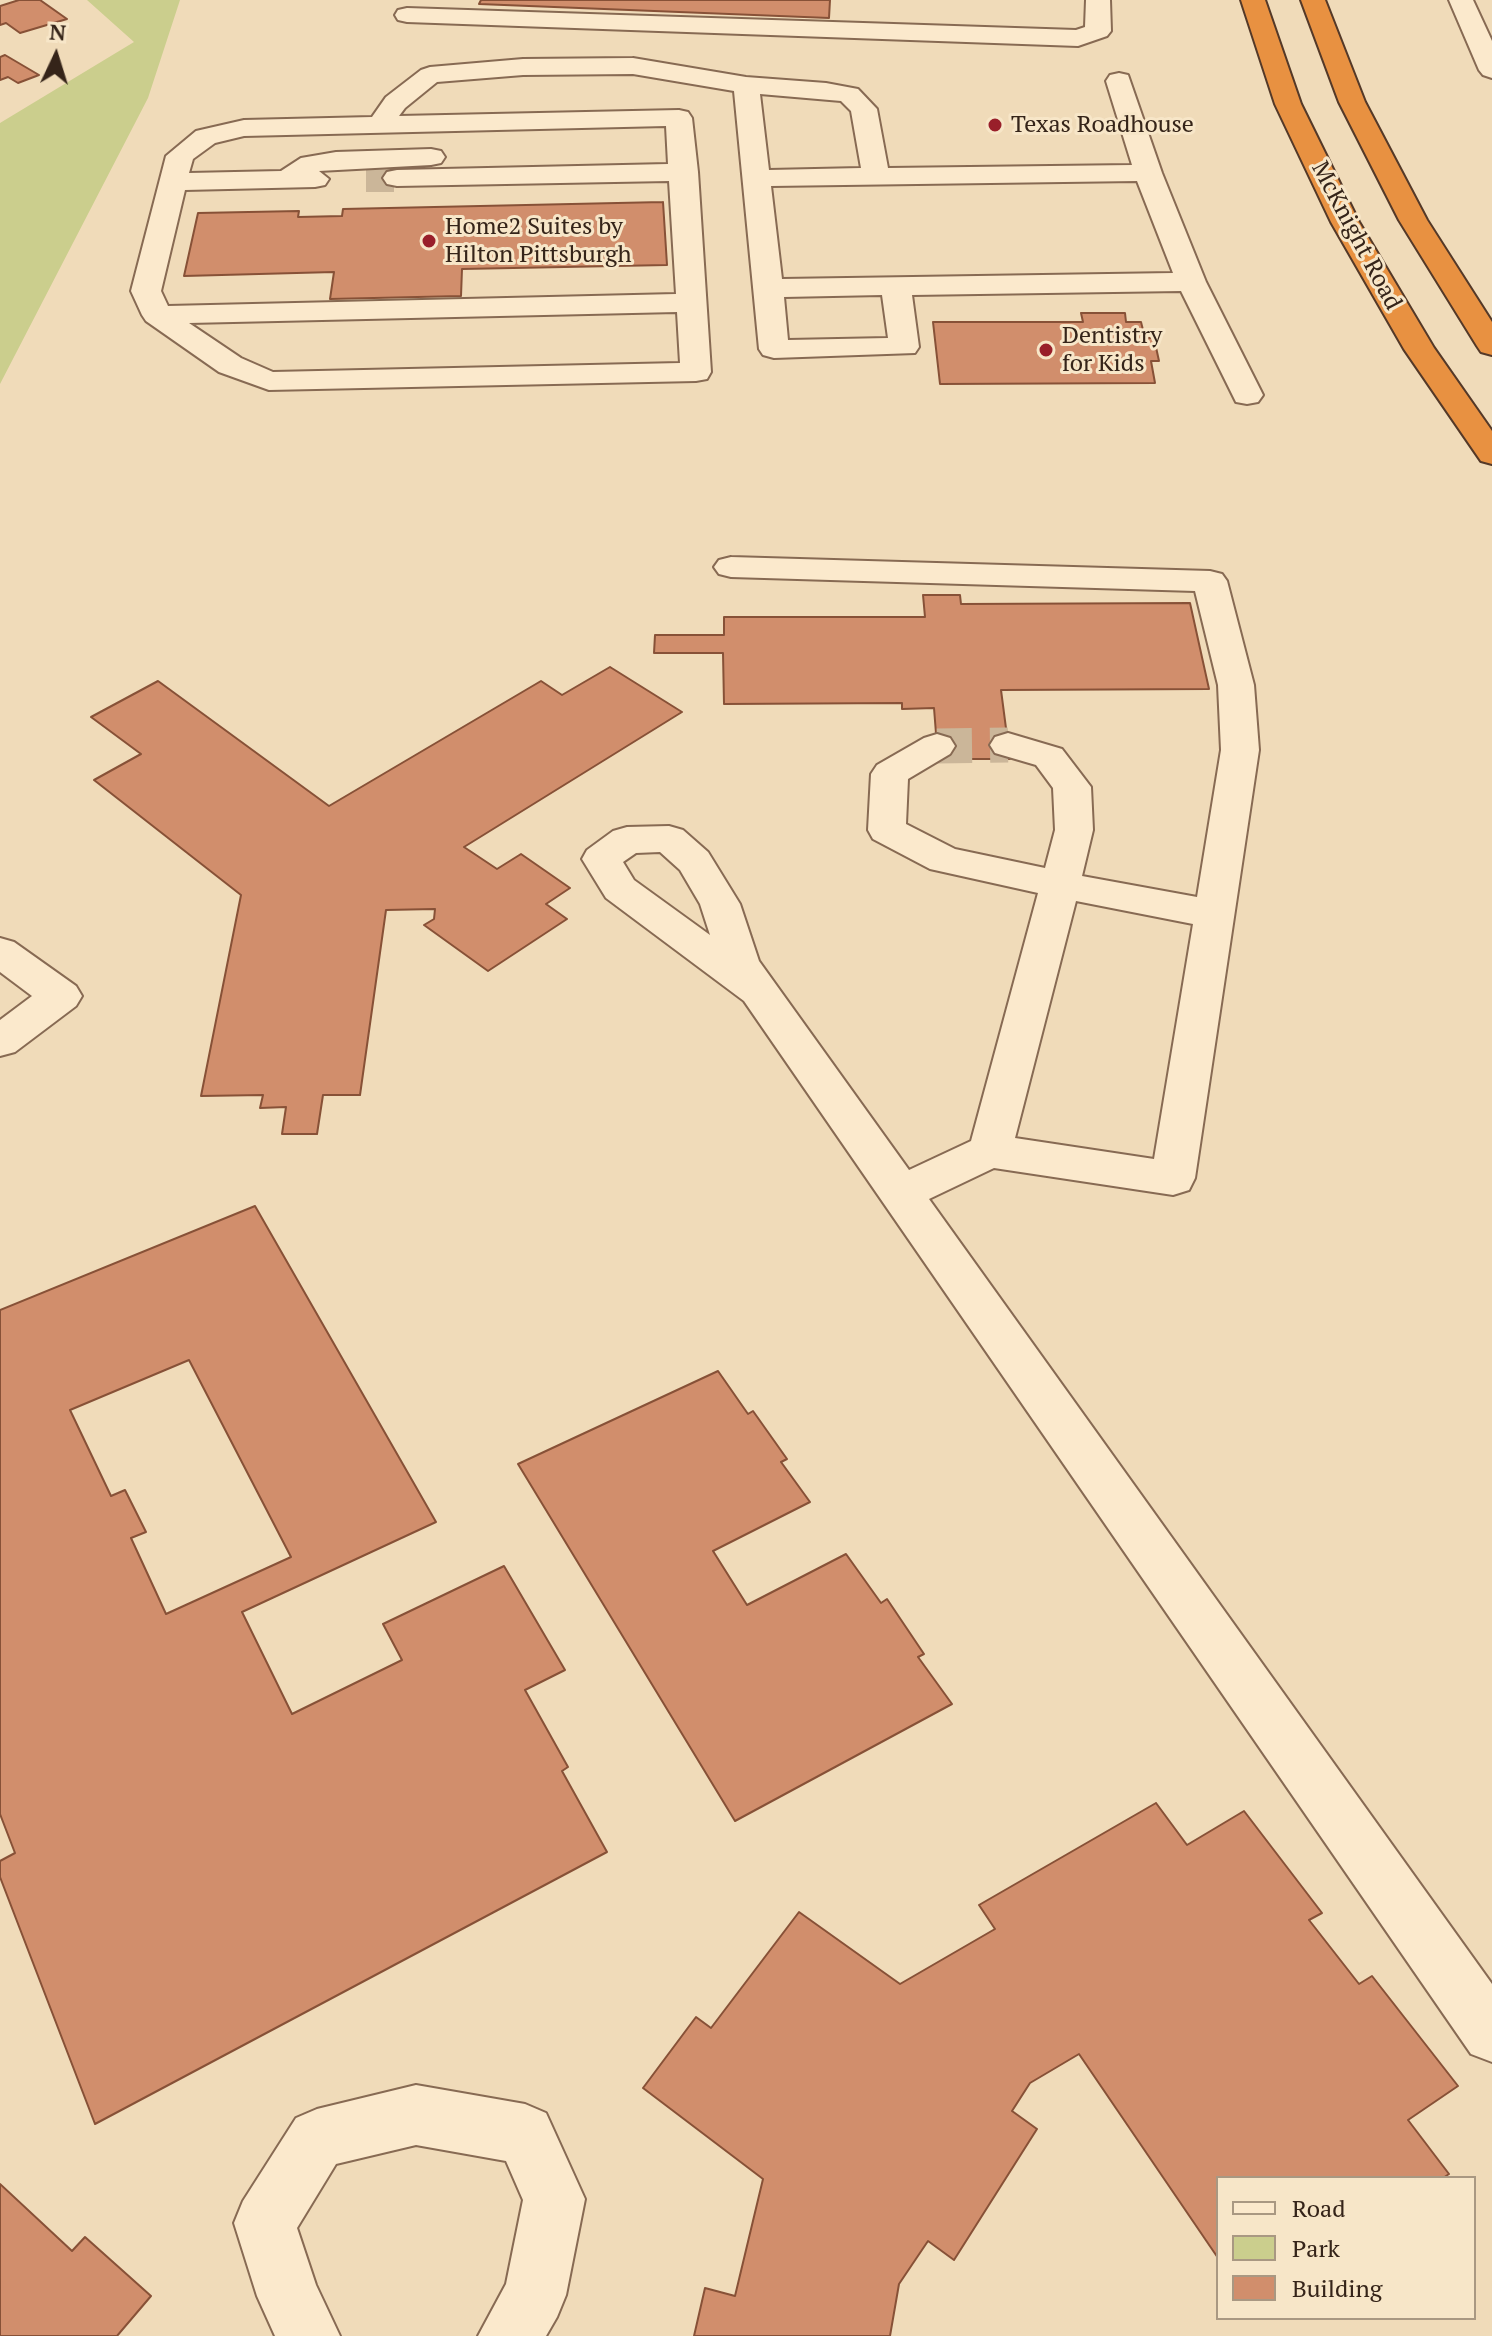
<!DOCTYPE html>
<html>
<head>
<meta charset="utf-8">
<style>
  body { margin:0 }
  #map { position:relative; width:1492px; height:2336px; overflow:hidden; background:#f0dbb9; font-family:"PT Serif",serif }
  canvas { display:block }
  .legend { position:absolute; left:1216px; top:2176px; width:260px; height:144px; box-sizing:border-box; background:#f7e6c8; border:2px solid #a99882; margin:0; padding:10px 14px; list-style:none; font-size:24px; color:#352419 }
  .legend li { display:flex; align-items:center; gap:16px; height:40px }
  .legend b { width:40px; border:2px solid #a99882 }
  .north { position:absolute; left:16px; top:16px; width:80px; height:80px; -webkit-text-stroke:6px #f7e6c8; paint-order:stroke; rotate:4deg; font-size:22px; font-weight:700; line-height:32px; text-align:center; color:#352419 }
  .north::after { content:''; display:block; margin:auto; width:28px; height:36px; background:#352419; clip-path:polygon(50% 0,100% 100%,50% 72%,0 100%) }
</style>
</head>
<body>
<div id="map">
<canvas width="1492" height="2336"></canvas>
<ul class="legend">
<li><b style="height:10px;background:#fbe9cc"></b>Road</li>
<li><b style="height:22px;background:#cbce8d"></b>Park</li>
<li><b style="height:22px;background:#d18e6c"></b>Building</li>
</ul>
<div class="north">N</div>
</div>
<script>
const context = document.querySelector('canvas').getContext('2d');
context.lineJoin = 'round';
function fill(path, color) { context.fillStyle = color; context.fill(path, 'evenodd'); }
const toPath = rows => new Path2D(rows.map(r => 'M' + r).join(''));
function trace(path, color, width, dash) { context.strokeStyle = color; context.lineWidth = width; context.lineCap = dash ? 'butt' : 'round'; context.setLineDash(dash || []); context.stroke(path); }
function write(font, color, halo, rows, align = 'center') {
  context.font = font + ' "PT Serif",serif'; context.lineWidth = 6; context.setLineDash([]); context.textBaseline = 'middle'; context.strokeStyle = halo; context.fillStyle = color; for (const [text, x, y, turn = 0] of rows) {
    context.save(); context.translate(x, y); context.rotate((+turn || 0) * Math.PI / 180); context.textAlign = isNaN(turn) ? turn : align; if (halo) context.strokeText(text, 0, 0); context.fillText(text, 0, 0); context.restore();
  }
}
const green = toPath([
  [87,0,180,0,148,98,0,384,0,123,134,42]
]);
const building = toPath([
  [19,0,40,0,67,19,20,33,6,23,0,25,0,6,19,0],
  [481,0,830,0,829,18,479,4,481,0],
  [5,55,39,75,18,83,8,77,0,80,0,57,5,55],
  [663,202,667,265,462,269,461,296,330,299,334,272,184,276,198,213,299,211,298,217,342,216,343,209,663,202],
  [1081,313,1125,313,1126,322,1141,322,1145,338,1154,338,1159,361,1151,361,1155,383,940,384,933,322,1083,322,1081,313],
  [923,595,960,595,961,604,1190,603,1209,689,1001,690,1010,759,938,759,934,708,902,709,902,703,724,704,723,653,654,653,655,635,724,635,724,617,925,617,923,595],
  [610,667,682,712,464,847,497,869,521,854,570,888,546,904,567,919,488,971,424,925,434,919,435,909,386,910,360,1095,323,1095,317,1134,282,1134,286,1107,260,1108,263,1095,201,1096,241,895,94,780,141,754,91,717,158,681,329,806,541,681,562,695,610,667],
  [255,1206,436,1522,242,1612,292,1714,402,1660,383,1624,504,1566,565,1670,525,1690,568,1767,562,1771,607,1852,95,2124,0,1877,0,1861,15,1853,0,1814,0,1310,255,1206],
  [189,1360,291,1557,166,1614,131,1538,146,1532,125,1490,111,1496,70,1410,189,1360],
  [718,1371,748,1414,753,1411,787,1459,781,1462,810,1502,713,1551,747,1605,846,1554,881,1603,887,1599,924,1654,918,1657,952,1704,735,1821,518,1464,718,1371],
  [1156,1803,1187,1845,1244,1811,1322,1913,1309,1920,1359,1984,1372,1976,1458,2086,1408,2120,1449,2174,1443,2178,1218,2178,1218,2258,1079,2054,1030,2083,1012,2111,1037,2129,954,2260,928,2241,899,2284,890,2336,694,2336,705,2288,735,2296,763,2179,643,2088,696,2017,711,2028,799,1912,900,1984,995,1929,979,1905,1156,1803],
  [0,2184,72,2251,85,2237,151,2296,117,2336,0,2336,0,2184]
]);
const minorTunnelFar1 = toPath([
  [366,178,397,178]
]);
const minorTunnel = toPath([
  [937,746,1008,745]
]);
const minor = toPath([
  [1086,0,1110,0,1111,31,1107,36,1078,46,407,22,398,20,395,15,398,10,407,8,1076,30,1085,27,1086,0],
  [1449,0,1473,0,1492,41,1492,78,1483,75,1479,70,1449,0],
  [633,58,746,77,826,83,858,89,877,109,888,168,1132,165,1106,81,1110,75,1119,73,1128,75,1162,173,1206,282,1263,395,1258,402,1247,404,1236,402,1181,291,912,295,919,347,915,353,774,358,763,355,759,349,734,91,633,74,523,75,437,82,405,108,399,116,679,110,688,112,692,118,698,172,711,372,707,379,696,381,269,390,219,372,146,321,142,315,131,291,166,156,196,131,244,120,372,117,386,97,421,70,430,67,523,59,633,58],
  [760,94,841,101,851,111,861,168,769,170,760,94],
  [666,126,668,164,397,170,387,172,383,178,387,184,397,186,669,181,676,294,168,306,161,291,185,190,315,187,325,185,329,179,319,171,431,165,441,163,445,157,441,151,431,149,336,152,301,158,281,171,189,173,193,159,215,143,244,136,666,126],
  [1137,181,1173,273,782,279,771,186,1137,181],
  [882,295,888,338,788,340,784,297,882,295],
  [677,312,680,363,273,372,241,358,189,323,677,312],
  [731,557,1210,571,1222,574,1227,581,1254,685,1259,750,1195,1178,1189,1190,1173,1195,994,1168,929,1199,1492,1984,1492,2062,1471,2054,744,1001,606,898,582,859,587,850,613,831,627,827,669,826,683,830,708,852,740,904,759,961,909,1170,971,1141,1038,893,930,869,873,839,868,830,871,774,877,765,924,738,937,734,950,738,955,746,950,754,908,779,906,824,955,849,1045,868,1055,830,1053,788,1036,765,995,753,990,745,995,737,1008,733,1062,749,1091,787,1093,830,1082,876,1197,897,1221,750,1218,685,1195,591,731,577,719,574,714,567,719,560,731,557],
  [660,852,680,870,700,904,710,935,634,880,623,862,636,853,660,852],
  [1076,901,1193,924,1154,1159,1015,1138,1076,901],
  [0,938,14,942,76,986,82,996,76,1006,15,1052,0,1056,0,1020,32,996,0,972,0,938],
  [416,2085,525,2104,546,2113,585,2199,566,2295,557,2317,546,2336,478,2336,506,2284,523,2200,506,2161,416,2145,336,2164,297,2228,316,2285,340,2336,275,2336,257,2296,234,2223,243,2201,296,2118,317,2109,416,2085]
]);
const highway = toPath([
  [1241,0,1265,0,1301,104,1359,222,1434,348,1492,431,1492,464,1481,461,1404,349,1331,222,1275,104,1241,0],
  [1301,0,1325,0,1365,102,1427,220,1492,322,1492,355,1481,352,1477,346,1399,220,1339,102,1301,0]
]);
const markers = [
  [995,125,8,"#991f2a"],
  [429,241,8,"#991f2a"],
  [1046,350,8,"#991f2a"]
];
const farPoinames = [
  ["Texas Roadhouse",1011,125],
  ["Home2 Suites by",445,227],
  ["Hilton Pittsburgh",445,255],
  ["Dentistry",1062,336],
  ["for Kids",1062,364]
];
const farStreetnames = [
  ["McKnight Road",1356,236,62]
];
fill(green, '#cbce8d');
fill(building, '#d18e6c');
trace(building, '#875137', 2);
trace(minorTunnelFar1, '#cbb699', 28, [28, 14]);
trace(minorTunnel, '#cbb699', 35, [35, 18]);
trace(minor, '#876a53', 4);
trace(highway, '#543928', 4);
fill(minor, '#fbe9cc');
fill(highway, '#e89141');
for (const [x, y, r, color] of markers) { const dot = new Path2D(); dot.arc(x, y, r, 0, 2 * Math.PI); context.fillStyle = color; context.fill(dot); trace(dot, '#f7e6c8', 3); }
write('24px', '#352419', '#f7e6c8', farPoinames, 'left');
write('24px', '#352419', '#f7e6c8', farStreetnames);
</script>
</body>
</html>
